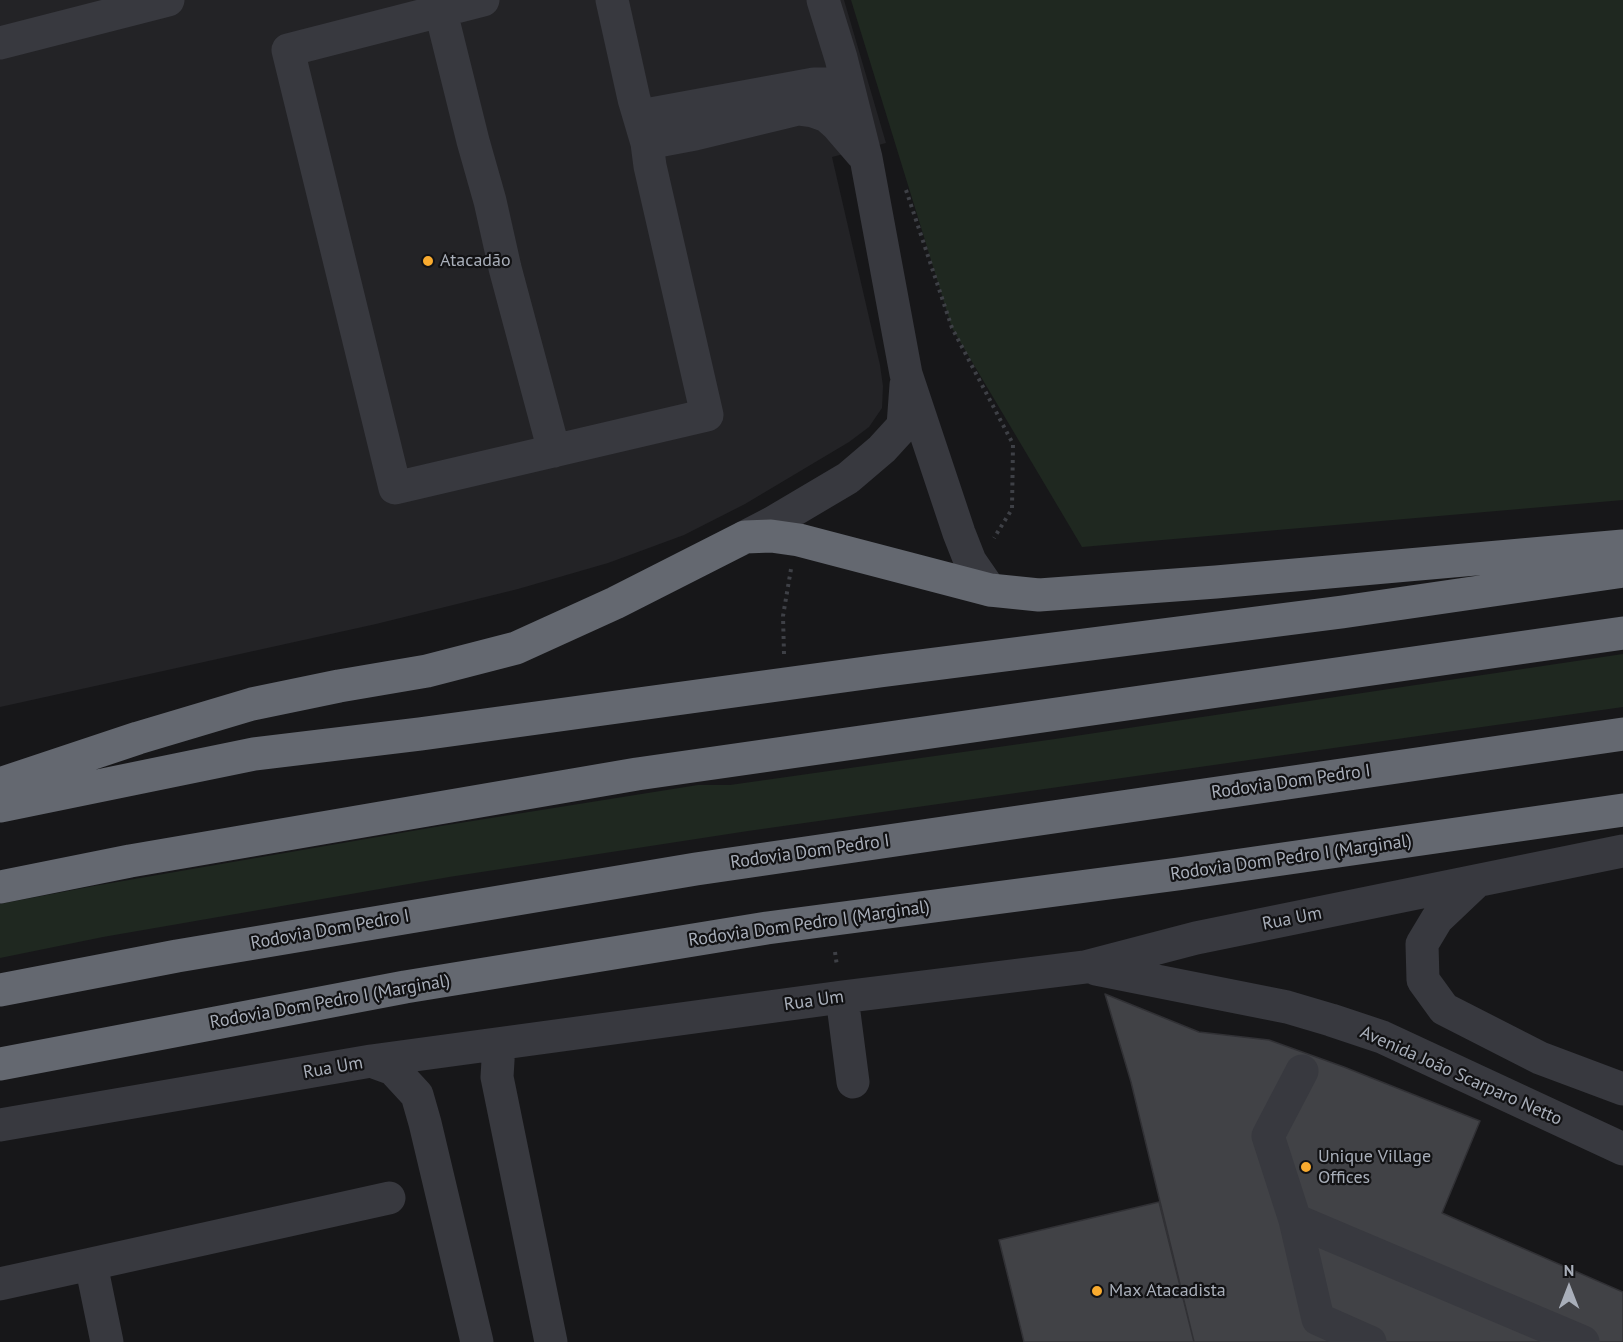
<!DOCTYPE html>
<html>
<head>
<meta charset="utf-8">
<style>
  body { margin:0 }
  #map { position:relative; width:1623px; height:1342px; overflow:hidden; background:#171719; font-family:"PT Sans",sans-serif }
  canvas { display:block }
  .north { position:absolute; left:1539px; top:1258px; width:60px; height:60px; -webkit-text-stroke:4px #121214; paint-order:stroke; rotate:0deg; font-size:16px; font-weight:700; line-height:24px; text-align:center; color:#a9afba }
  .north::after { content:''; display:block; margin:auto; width:21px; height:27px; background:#a9afba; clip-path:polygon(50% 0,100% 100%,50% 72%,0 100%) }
</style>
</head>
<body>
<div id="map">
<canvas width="1623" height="1342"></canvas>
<div class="north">N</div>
</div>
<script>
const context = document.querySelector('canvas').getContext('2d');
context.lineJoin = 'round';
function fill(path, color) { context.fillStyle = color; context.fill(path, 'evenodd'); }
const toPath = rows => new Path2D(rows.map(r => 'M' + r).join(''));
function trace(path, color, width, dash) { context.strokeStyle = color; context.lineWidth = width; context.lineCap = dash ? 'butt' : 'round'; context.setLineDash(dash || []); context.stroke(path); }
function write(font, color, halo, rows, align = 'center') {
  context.font = font + ' "PT Sans",sans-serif'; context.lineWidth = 4.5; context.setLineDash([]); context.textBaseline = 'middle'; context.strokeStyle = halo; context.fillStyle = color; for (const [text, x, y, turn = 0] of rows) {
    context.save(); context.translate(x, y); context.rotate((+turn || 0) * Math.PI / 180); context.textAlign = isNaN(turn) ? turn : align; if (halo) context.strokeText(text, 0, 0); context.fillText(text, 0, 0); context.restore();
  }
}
const built = toPath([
  [0,0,844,0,886,143,832,157,880,365,883,386,882,408,869,427,849,442,745,504,684,535,608,563,518,589,376,624,0,707]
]);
const green = toPath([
  [851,0,1623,0,1623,500,1082,547,952,328],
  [1623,654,1623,707,748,831,449,877,103,937,0,958,0,904,94,886,441,826,698,785,730,785,1055,739]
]);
const building = toPath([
  [1105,994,1199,1032,1269,1040,1344,1067,1480,1121,1442,1213,1623,1292,1623,1342,1194,1342,1131,1082,1105,994],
  [1159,1202,1194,1342,1024,1342,999,1240,1159,1202]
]);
const path = toPath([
  [906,190,952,328,1013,444,1012,509,994,538],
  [784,654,783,616,791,569],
  [835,952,837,966]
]);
const minor = toPath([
  [438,0,473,141,490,201,505,268,554,451],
  [483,0,288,50,395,488,707,415,650,166,647,143,634,99,612,0],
  [823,0,841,58,866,158,906,374,959,533,970,561,990,590],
  [0,43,168,0],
  [640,116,814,84,827,84,848,90],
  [647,143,695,134,798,109,813,111,827,116,837,125,862,154],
  [745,537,772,523,848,478,882,449,903,426,906,385],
  [1476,882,1437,919,1422,944,1423,980,1444,1009,1540,1058,1623,1089],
  [1096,969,1287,1007,1331,1020,1382,1037,1623,1149],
  [842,997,853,1082],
  [499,1044,497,1077,551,1342],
  [371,1061,393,1069,417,1095,425,1123,477,1342],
  [1302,1071,1268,1136,1295,1220,1318,1319,1370,1342],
  [0,1125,371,1061,842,997,1085,967,1196,938,1623,851],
  [1295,1220,1583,1342],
  [91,1264,389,1198],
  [0,1284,91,1264,107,1342]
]);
const highway = toPath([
  [0,784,138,738,252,704,339,686,427,671,516,648,615,603,745,537,771,536,799,540,990,590,1039,595,1216,582,1623,546],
  [0,806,254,754,420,734,880,671,1342,612,1623,571],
  [0,887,130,861,637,774,1623,633],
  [0,990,177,956,696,869,1623,734],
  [0,1064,405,987,767,928,1178,874,1623,810]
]);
const markers = [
  [428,261,6,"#f9ab2f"],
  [1306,1167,6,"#f9ab2f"],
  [1097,1291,6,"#f9ab2f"]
];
const poiNames = [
  ["Atacadão",440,261],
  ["Unique Village",1318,1157],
  ["Offices",1318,1178],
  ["Max Atacadista",1109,1291]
];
const streetNames = [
  ["Rodovia Dom Pedro I",1291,782,-8],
  ["Rodovia Dom Pedro I",810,852,-8],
  ["Rodovia Dom Pedro I (Marginal)",1291,858,-8],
  ["Rua Um",1292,919,-11],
  ["Rodovia Dom Pedro I (Marginal)",809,924,-8],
  ["Rodovia Dom Pedro I",330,930,-10],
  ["Rua Um",814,1001,-8],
  ["Rodovia Dom Pedro I (Marginal)",330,1002,-10],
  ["Rua Um",333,1068,-10],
  ["Avenida João Scarparo Netto",1461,1076,24]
];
fill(built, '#232326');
fill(green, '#1f2820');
fill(building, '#414246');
trace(building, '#313135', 1.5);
trace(path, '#3e4046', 4, [3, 4.5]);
trace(minor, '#38393f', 33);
trace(highway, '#646870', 33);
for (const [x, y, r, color] of markers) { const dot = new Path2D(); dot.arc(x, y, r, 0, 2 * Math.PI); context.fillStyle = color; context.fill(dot); trace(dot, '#121214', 2); }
write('18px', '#a9afba', '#121214', poiNames, 'left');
write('18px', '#a9afba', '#121214', streetNames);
</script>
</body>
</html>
